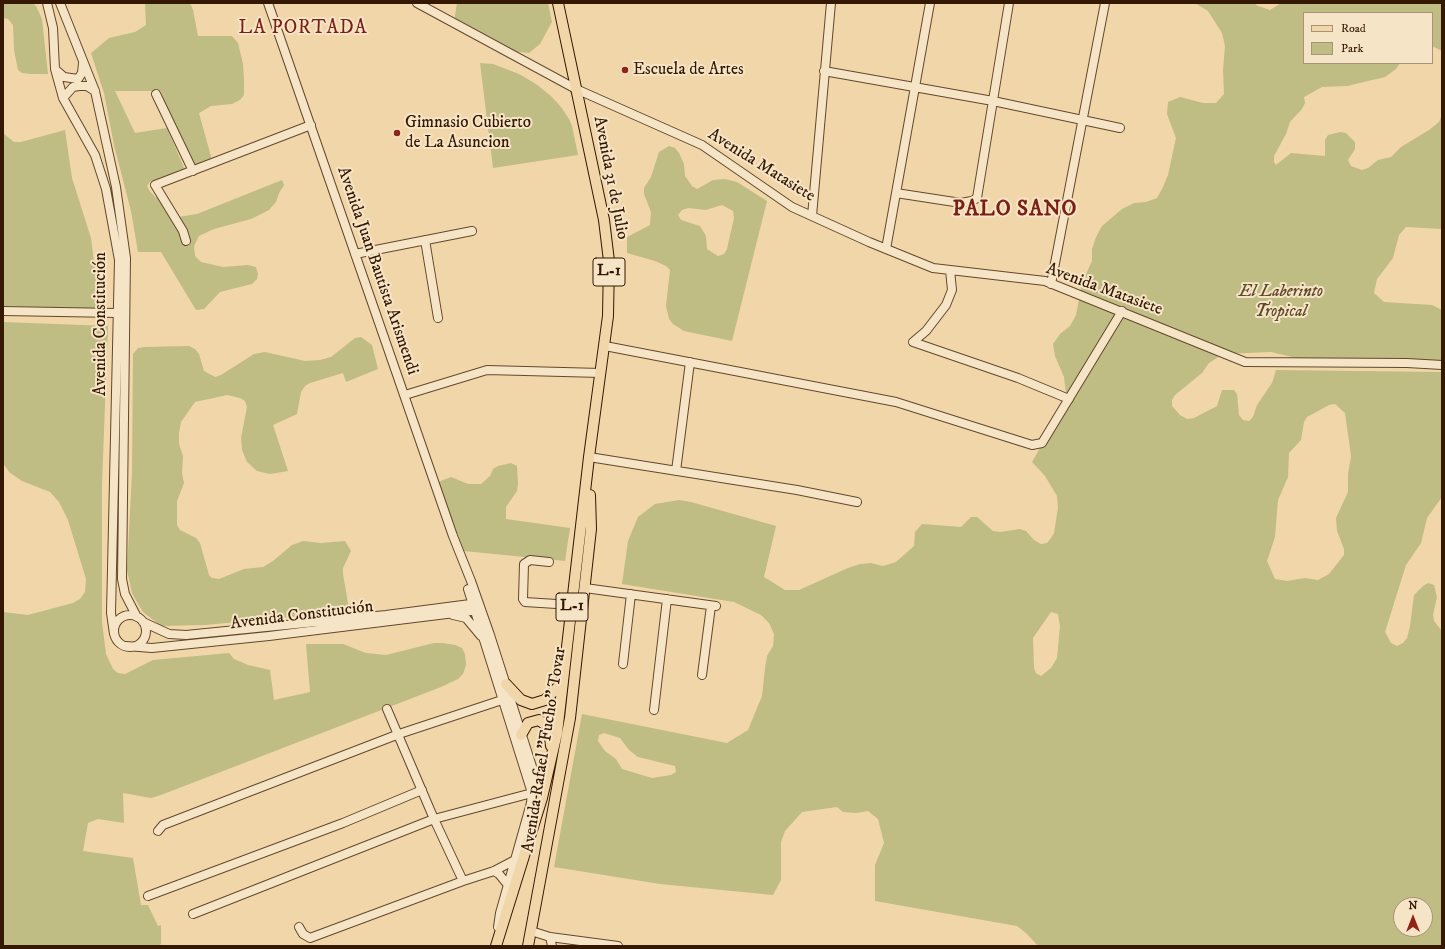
<!DOCTYPE html>
<html>
<head>
<meta charset="utf-8">
<style>
  body { margin:0 }
  #map { position:relative; width:1445px; height:949px; overflow:hidden; background:#f1d6a9; font-family:"IM FELL DW Pica",serif }
  canvas { display:block }
  .frame { position:absolute; inset:0; border:4px solid #341801; pointer-events:none }
  .legend { position:absolute; left:1303px; top:12px; width:130px; height:52px; box-sizing:border-box; background:#f6e4c7; border:1px solid #a89278; margin:0; padding:5px 7px; list-style:none; font-size:12px; color:#341801 }
  .legend li { display:flex; align-items:center; gap:8px; height:20px }
  .legend b { width:20px; border:1px solid #a89278 }
  .north { position:absolute; left:1393px; top:897px; width:40px; height:40px; box-sizing:border-box; background:#f6e4c7; border:1px solid #a89278; border-radius:50%; rotate:0deg; font-size:11px; font-weight:700; line-height:16px; text-align:center; color:#341801 }
  .north::after { content:''; display:block; margin:auto; width:14px; height:18px; background:#8f2418; clip-path:polygon(50% 0,100% 100%,50% 72%,0 100%) }
</style>
</head>
<body>
<div id="map">
<canvas width="1445" height="949"></canvas>
<div class="frame"></div>
<ul class="legend">
<li><b style="height:5px;background:#f1d6a9"></b>Road</li>
<li><b style="height:11px;background:#bfbc84"></b>Park</li>
</ul>
<div class="north">N</div>
</div>
<script>
const context = document.querySelector('canvas').getContext('2d');
context.lineJoin = 'round';
function fill(path, color) { context.fillStyle = color; context.fill(path, 'evenodd'); }
const toPath = rows => new Path2D(rows.map(r => 'M' + r).join(''));
function trace(path, color, width, dash) { context.strokeStyle = color; context.lineWidth = width; context.lineCap = dash ? 'butt' : 'round'; context.setLineDash(dash || []); context.stroke(path); }
function write(font, color, halo, rows, align = 'center') {
  context.font = font + ' "IM FELL DW Pica",serif'; context.lineWidth = 4; context.setLineDash([]); context.textBaseline = 'middle'; context.strokeStyle = halo; context.fillStyle = color; for (const [text, x, y, turn = 0] of rows) {
    context.save(); context.translate(x, y); context.rotate((+turn || 0) * Math.PI / 180); context.textAlign = isNaN(turn) ? turn : align; if (halo) context.strokeText(text, 0, 0); context.fillText(text, 0, 0); context.restore();
  }
}
const green = toPath([
  [3,3,33,3,36,6,42,19,48,74,30,74,22,73,18,70,14,50,13,25,8,19,3,18],
  [145,3,190,3,193,10,198,36,232,36,238,43,243,64,244,80,244,95,240,100,232,104,211,106,199,113,212,160,200,167,192,165,171,121,161,91,115,91,135,133,167,128,185,170,150,182,147,186,149,190,155,197,169,200,178,217,197,214,282,180,284,185,279,193,276,202,269,210,251,219,214,229,199,236,194,246,195,256,201,262,223,267,248,265,256,267,258,274,257,279,252,284,220,292,204,309,196,310,161,252,138,252,131,211,114,145,104,93,91,53,109,38,135,32,146,25],
  [457,3,548,3,552,22,540,44,529,53,510,51,454,22],
  [1195,3,1254,3,1258,6,1270,10,1281,3,1442,3,1442,51,1432,46,1432,13,1304,13,1304,63,1400,63,1396,69,1385,77,1347,86,1322,87,1304,97,1305,103,1302,109,1290,122,1286,134,1274,156,1274,162,1276,165,1291,153,1325,156,1325,140,1328,135,1340,132,1346,133,1355,142,1355,149,1348,160,1351,166,1362,170,1368,168,1378,160,1391,157,1401,147,1429,130,1439,122,1442,115,1442,229,1406,227,1399,235,1393,258,1377,279,1374,293,1384,302,1432,305,1442,310,1442,365,1305,360,1271,352,1223,354,1209,363,1202,373,1175,395,1172,400,1172,406,1180,415,1187,419,1194,418,1217,406,1222,390,1234,390,1237,394,1239,415,1243,420,1249,421,1253,417,1257,405,1272,383,1276,370,1442,372,1442,497,1427,518,1421,543,1406,565,1385,632,1391,643,1397,646,1403,643,1407,638,1410,626,1414,595,1423,586,1428,583,1434,585,1437,597,1433,615,1434,621,1442,631,1442,946,1038,946,1026,933,1017,926,875,901,875,865,884,843,878,819,868,811,856,813,843,812,837,807,802,812,785,831,781,842,781,880,773,895,660,884,554,867,582,714,727,743,748,730,762,696,765,668,767,656,773,646,774,634,769,623,761,615,734,602,622,584,628,541,638,517,655,504,679,500,691,502,776,526,764,577,785,590,799,590,848,568,860,564,871,563,883,566,896,562,914,546,915,532,922,524,961,527,971,517,977,517,993,531,1000,532,1020,529,1026,531,1034,540,1041,544,1047,543,1051,538,1054,533,1058,508,1057,496,1045,476,1032,462,1067,401,1064,377,1055,356,1053,344,1060,334,1070,326,1076,315,1082,283,1092,261,1092,249,1096,237,1102,226,1122,209,1134,203,1146,202,1157,198,1163,187,1168,175,1176,138,1167,114,1168,102,1180,97,1203,103,1216,103,1224,94,1223,70,1225,46,1222,33,1208,11],
  [1335,404,1345,413,1351,456,1348,474,1348,492,1336,518,1337,531,1344,549,1344,555,1329,574,1318,580,1305,578,1287,581,1275,579,1267,561,1275,537,1278,500,1288,477,1289,453,1301,440,1304,422,1307,417,1329,405],
  [1051,612,1058,614,1060,626,1057,658,1051,668,1041,676,1036,673,1034,668,1033,638],
  [604,733,620,738,629,750,638,757,675,766,676,772,671,775,652,778,622,769,616,759,605,751,598,741,599,735],
  [1401,905,1425,905,1425,929,1401,929],
  [480,63,493,64,519,74,536,84,551,96,561,107,569,119,572,126,578,155,493,168],
  [65,130,72,178,91,238,100,310,3,306,3,133,14,142,21,142],
  [669,146,675,148,679,153,684,164,685,176,692,186,697,189,713,180,725,179,737,182,767,201,732,341,684,331,673,324,669,319,666,306,670,270,666,266,655,261,627,253,627,237,650,225,651,212,644,194,644,188,651,177,659,152],
  [722,205,733,211,734,218,727,249,724,254,718,256,707,249,706,236,700,226,681,220,678,215,682,210,688,208,706,210],
  [3,322,108,326,102,484,102,622,106,654,113,669,118,673,125,674,153,660,229,653,234,659,248,665,270,670,274,700,310,692,306,644,343,644,366,653,386,655,434,643,443,643,455,645,462,648,465,654,466,665,463,674,458,679,441,687,161,795,151,798,123,793,124,823,98,819,88,823,83,851,133,858,141,905,148,905,158,926,161,925,161,944,159,946,3,946,3,612,28,615,73,603,80,599,85,592,86,579,68,520,59,502,50,492,22,481,9,472,3,463],
  [361,337,372,345,378,369,346,382,343,373,310,383,305,386,301,392,297,414,273,425,288,471,270,474,257,471,247,462,242,450,241,438,247,407,245,401,240,398,227,395,195,402,181,422,179,433,179,444,183,456,182,473,184,483,177,501,177,525,180,530,196,538,200,543,209,575,212,578,219,579,244,569,263,567,273,561,292,545,303,541,321,543,345,541,351,551,343,568,343,574,349,609,345,612,205,625,161,626,143,612,137,602,132,593,127,570,132,473,133,354,138,348,144,347,189,346,195,349,199,354,204,371,215,377,221,375,254,354,265,352,305,361,320,360,331,357,355,338],
  [511,463,517,466,518,484,517,491,506,507,506,519,570,528,565,561,464,551,438,482,451,477,468,484,481,484,490,476,493,469,498,466]
]);
const minor = toPath([
  [47,3,53,28,55,69,63,98,95,155,106,189,119,260,111,613,114,634],
  [60,3,95,91,116,187,126,258,122,579,125,594,137,617],
  [268,3,453,536,471,581,490,635,542,798],
  [417,3,576,89,702,145,792,207,869,242,933,268,1045,281,1245,362,1407,363,1442,365],
  [56,70,64,77,78,79,82,73,83,63],
  [824,71,993,101,1120,128],
  [156,94,193,171],
  [63,98,73,87,79,86,87,86,95,91],
  [896,193,961,203,972,201,977,198,1009,3],
  [812,216,831,3],
  [425,240,438,318],
  [186,241,183,231,155,185,311,125],
  [886,249,930,3],
  [355,254,472,231],
  [950,270,952,290,946,305,926,331,913,342,1018,378,1069,399],
  [1051,284,1105,3],
  [3,311,117,313],
  [605,346,896,402,1032,445,1042,443,1122,311],
  [405,395,487,370,601,373],
  [589,457,797,490,857,502],
  [676,471,690,362],
  [549,562,530,560,524,564,523,599,525,602,572,605],
  [585,588,716,606],
  [468,589,532,793,531,803,500,913,498,927],
  [453,615,466,618,481,636],
  '114 631a16 16 0 1 1 32 0a16 16 0 1 1-32 0Z',
  [143,622,169,634,186,635,386,615,478,603],
  [126,646,152,648,269,636,479,610],
  [623,664,631,594],
  [702,675,711,606],
  [387,709,434,819,463,881],
  [654,710,667,599],
  [158,831,163,825,399,734,502,700],
  [494,871,499,874,508,885],
  [148,896,343,823,422,790],
  [193,914,434,819,532,793],
  [299,927,303,934,310,938,463,881,494,871,515,860],
  [531,931,550,937,618,946],
  [550,937,552,946]
]);
const major = toPath([
  [506,684,521,700,532,704,545,700,559,686,562,678],
  [521,735,528,723,539,720,547,726,549,730,551,746],
  [496,946,542,798,557,733,589,457,608,316,609,261,604,220,558,3],
  [528,946,570,718,591,529,590,495]
]);
const markers = [
  [625,70,4,"#8f2418"],
  [397,133,4,"#8f2418"]
];
const shields = [
  [609,272,32],
  [572,607,32]
];
const shieldNames = [
  ["L-1",609,272],
  ["L-1",572,607]
];
const poiNames = [
  ["Escuela de Artes",633,70],
  ["Gimnasio Cubierto",405,123],
  ["de La Asuncion",405,143]
];
const streetNames = [
  ["Avenida Matasiete",761,166,32],
  ["Avenida 31 de Julio",610,178,79],
  ["Avenida Juan Bautista Arismendi",377,271,71],
  ["Avenida Matasiete",1104,290,20],
  ["Avenida Constitución",101,324,-90],
  ["Avenida Constitución",302,616,-7],
  ["Avenida Rafael \"Fucho\" Tovar",545,750,-81]
];
const parkNames = [
  ["El Laberinto",1281,292],
  ["Tropical",1281,312]
];
const quarterNames = [
  ["LA PORTADA",303,29]
];
const districtNames = [
  ["PALO SANO",1015,211]
];
fill(green, '#bfbc84');
trace(minor, '#63482b', 10);
trace(major, '#341801', 12);
trace(minor, '#f6e4c7', 8);
trace(major, '#f1d6a9', 10);
for (const [x, y, r, color] of markers) { const dot = new Path2D(); dot.arc(x, y, r, 0, 2 * Math.PI); context.fillStyle = color; context.fill(dot); trace(dot, '#f6e4c7', 1.5); }
for (const [x, y, w] of shields) { const box = new Path2D(); box.roundRect(x - w / 2, y - 14, w, 28, 3); context.fillStyle = '#f6e4c7'; context.fill(box); trace(box, '#341801', 1); }
write('bold 16px', '#341801', null, shieldNames);
write('17px', '#341801', '#f6e4c7', poiNames, 'left');
write('17px', '#341801', '#f6e4c7', streetNames);
write('italic 17px', '#5e4928', '#f6e4c7', parkNames);
context.letterSpacing = '1px';
write('19px', '#7a1f14', '#f6e4c7', quarterNames);
context.letterSpacing = '0px';
context.letterSpacing = '1px';
write('bold 21px', '#7a1f14', '#f6e4c7', districtNames);
context.letterSpacing = '0px';
</script>
</body>
</html>
